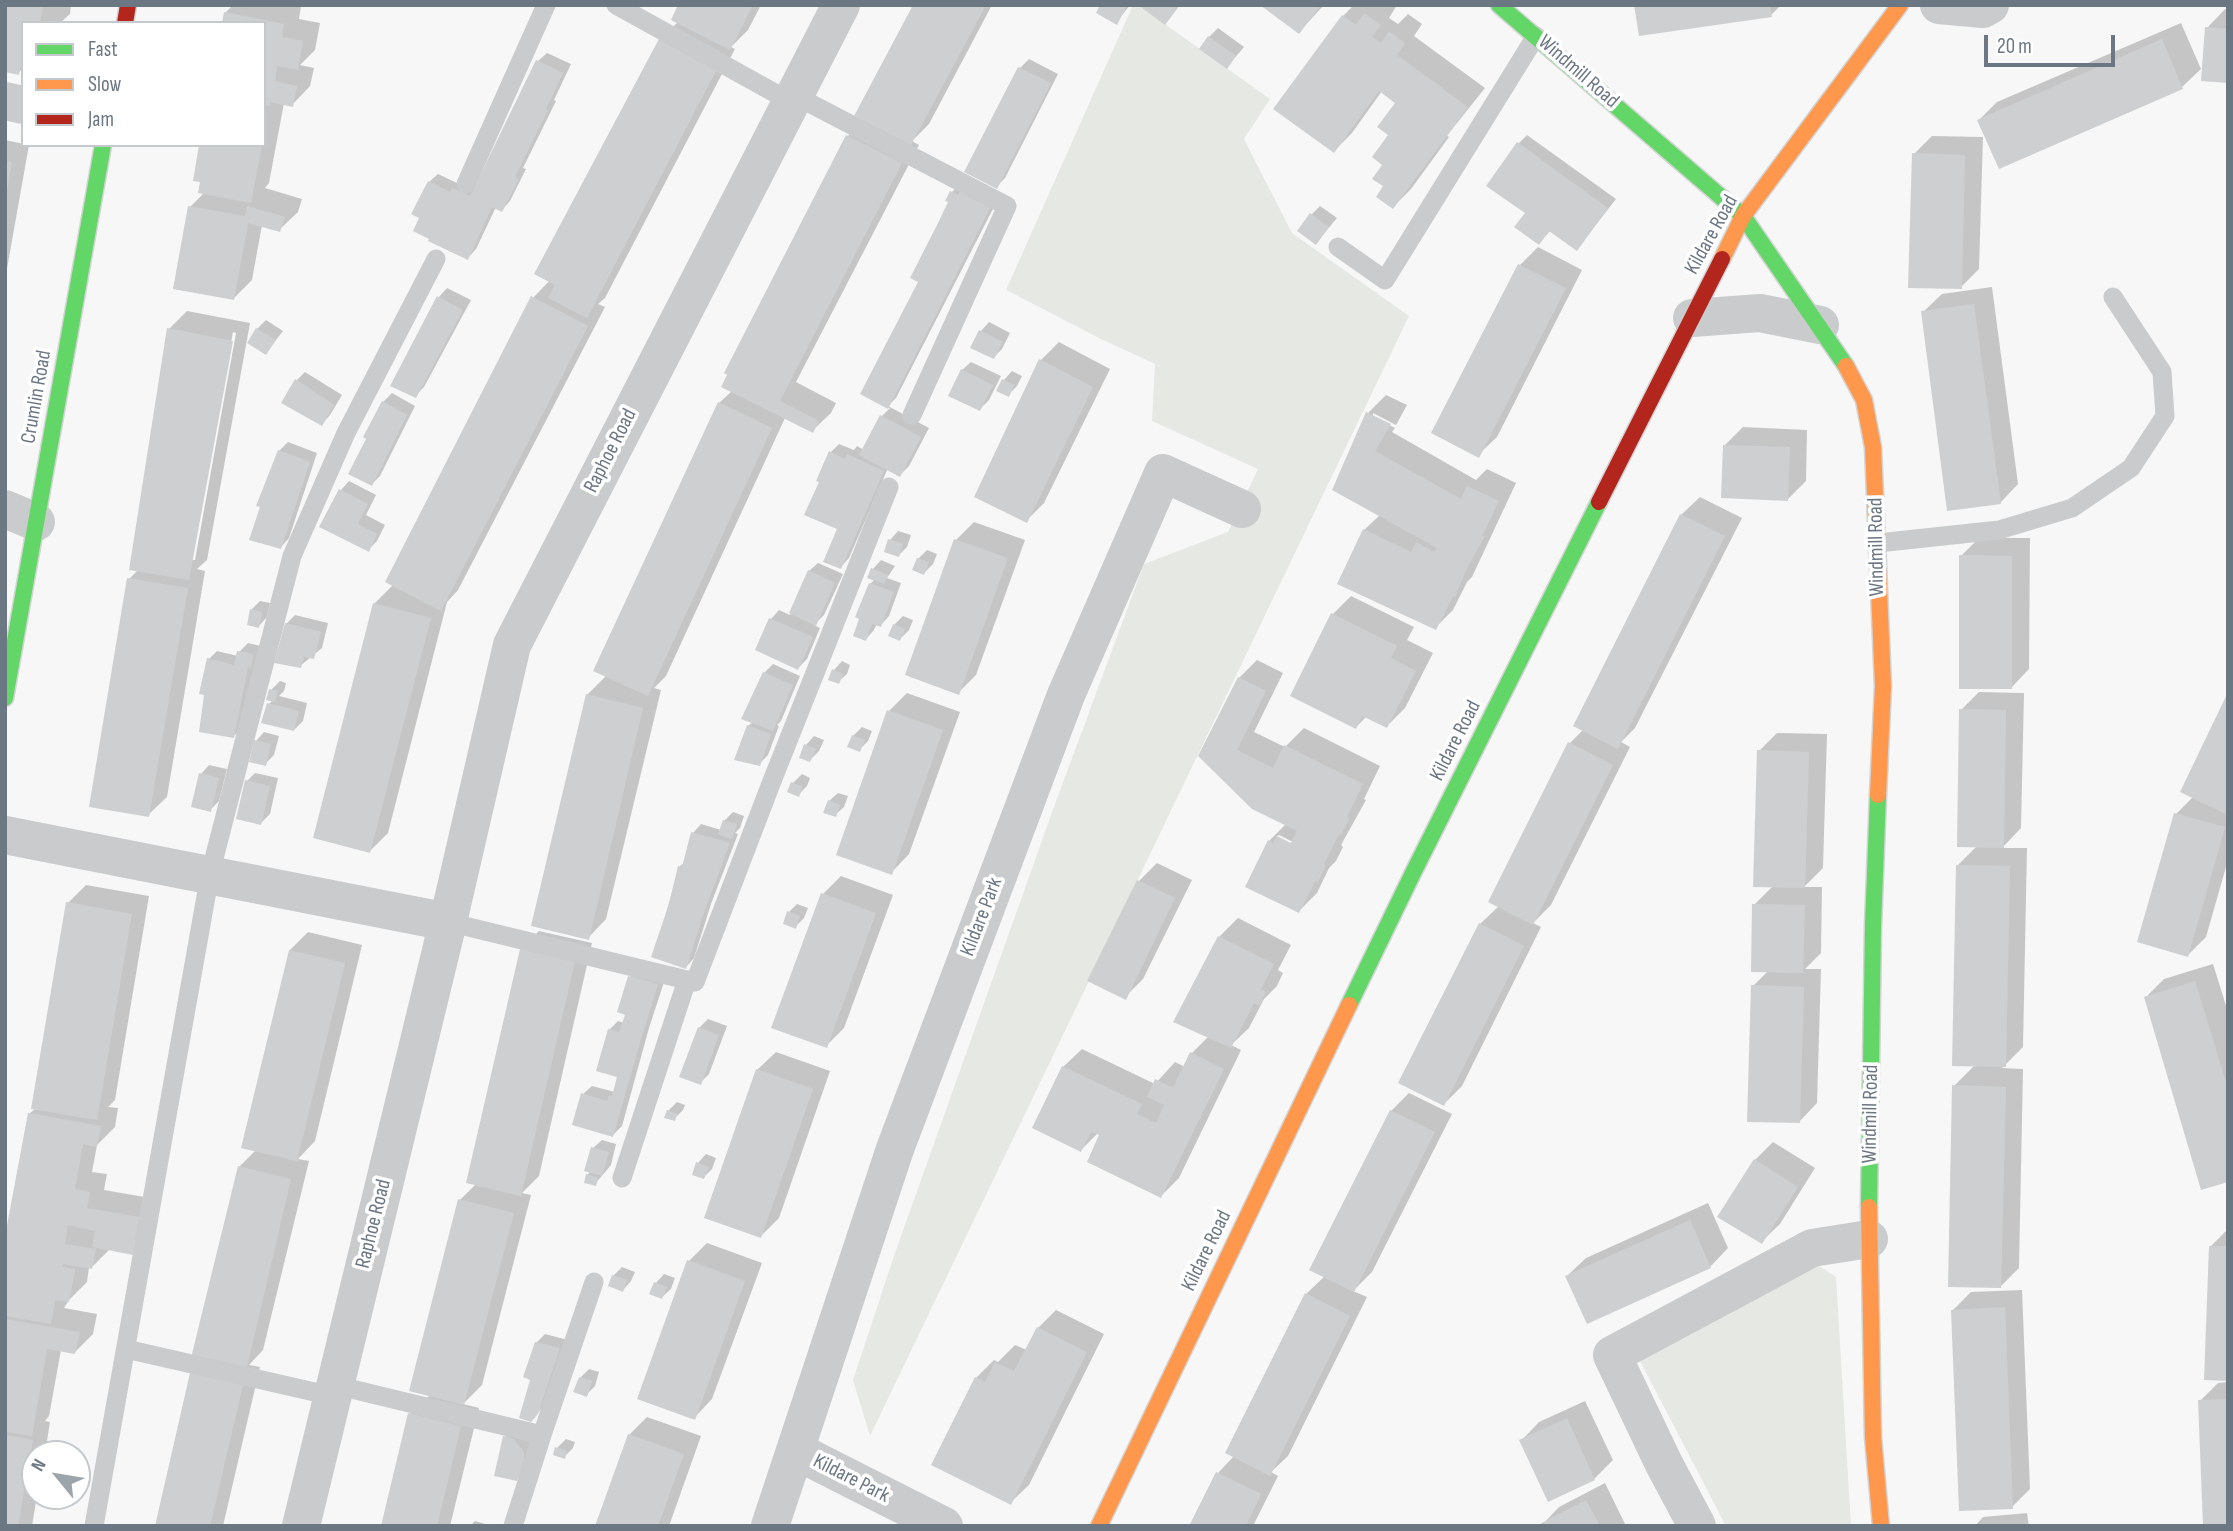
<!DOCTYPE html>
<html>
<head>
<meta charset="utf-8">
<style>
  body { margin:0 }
  #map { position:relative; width:2233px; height:1531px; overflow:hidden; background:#f7f7f7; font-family:"Sofia Sans Condensed",sans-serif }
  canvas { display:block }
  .frame { position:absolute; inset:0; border:7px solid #6b7783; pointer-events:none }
  .legend { position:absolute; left:21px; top:21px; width:245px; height:126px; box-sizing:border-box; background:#fff; border:2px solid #c4c9cd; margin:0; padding:9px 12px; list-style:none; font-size:21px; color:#6b7783 }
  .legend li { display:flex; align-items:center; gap:14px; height:35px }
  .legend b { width:35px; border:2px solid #c4c9cd }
  .north { position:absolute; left:21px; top:1440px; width:70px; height:70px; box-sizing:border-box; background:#fff; border:2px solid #c4c9cd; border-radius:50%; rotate:300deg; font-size:19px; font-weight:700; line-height:28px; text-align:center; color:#6b7783 }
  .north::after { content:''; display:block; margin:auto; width:24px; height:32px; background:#9ca4ac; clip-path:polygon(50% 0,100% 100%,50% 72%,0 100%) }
  .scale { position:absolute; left:1984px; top:35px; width:131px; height:32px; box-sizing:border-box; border:4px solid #6b7783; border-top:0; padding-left:9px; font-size:21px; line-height:24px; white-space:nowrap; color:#6b7783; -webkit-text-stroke:5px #fff; paint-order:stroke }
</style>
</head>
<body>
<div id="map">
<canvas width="2233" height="1531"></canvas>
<div class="frame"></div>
<ul class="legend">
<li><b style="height:9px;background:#63d668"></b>Fast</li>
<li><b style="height:9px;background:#ff974d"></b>Slow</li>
<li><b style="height:9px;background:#b3261e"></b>Jam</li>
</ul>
<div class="north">N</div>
<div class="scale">20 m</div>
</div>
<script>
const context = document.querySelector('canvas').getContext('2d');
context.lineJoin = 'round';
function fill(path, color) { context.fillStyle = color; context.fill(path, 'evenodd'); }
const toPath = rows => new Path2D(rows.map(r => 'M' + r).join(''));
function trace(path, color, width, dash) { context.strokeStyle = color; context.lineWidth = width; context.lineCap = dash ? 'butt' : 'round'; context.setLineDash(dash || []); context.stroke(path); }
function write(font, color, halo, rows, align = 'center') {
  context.font = font + ' "Sofia Sans Condensed",sans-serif'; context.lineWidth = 7; context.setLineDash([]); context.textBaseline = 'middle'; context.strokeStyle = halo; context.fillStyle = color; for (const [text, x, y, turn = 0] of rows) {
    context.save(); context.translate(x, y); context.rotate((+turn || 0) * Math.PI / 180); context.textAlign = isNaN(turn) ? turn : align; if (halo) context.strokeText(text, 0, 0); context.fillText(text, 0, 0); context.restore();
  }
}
const green = toPath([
  [1133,5,1138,5,1270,99,1244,139,1292,233,1409,316,870,1436,853,1380,895,1253,1055,804,1144,564,1228,532,1258,469,1152,421,1155,364,1103,340,1006,290],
  [1819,1266,1836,1277,1851,1526,1726,1526,1638,1357]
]);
const shadow = toPath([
  [5,5,71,5,70,14,60,23,23,23,23,68,18,73],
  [233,5,301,6,299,19,320,23,315,50,300,65,314,68,310,86,292,105,284,103,269,183,265,188,302,199,298,212,279,230,262,225,252,280,234,298,190,207,204,193,201,145,264,145,264,23,225,13],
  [680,5,761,5,748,30,731,47,735,49,605,298,598,304,605,307,458,590,447,602,388,833,370,851,374,604,394,584,533,298,550,280,662,38,678,22],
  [915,5,992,5,929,124,912,141,919,145,796,382,836,403,831,413,812,431,785,418,666,676,654,688,661,690,606,919,588,938,587,695,607,675,719,403,732,391,730,374,726,372,848,136,864,119],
  [1102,5,1130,5,1116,23],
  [1262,5,1324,5,1299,32],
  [1354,5,1397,5,1389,18,1398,24,1408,14,1422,24,1414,36,1485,88,1453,128,1447,136,1449,137,1411,189,1393,207,1386,186,1384,165,1396,128,1397,102,1382,91,1352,133,1334,151,1276,109,1343,16],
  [1636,5,1781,5,1771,15],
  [2225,9,2228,10,2228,81,2207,28],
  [2181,23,2201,69,2182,87,1999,167,1979,120,1997,102],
  [1218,28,1244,47,1227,67,1209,37],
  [547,53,571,64,554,100,556,101,523,168,526,169,510,201,502,210,496,207,476,249,468,258,421,217,429,182,438,174,459,184,477,187,538,61],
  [1029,59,1058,74,1005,178,996,187,1020,68],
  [1527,135,1616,199,1577,249,1551,230,1539,243,1527,213,1518,144],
  [1932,136,1983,137,1979,269,1961,287,1914,154],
  [5,140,29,145,5,280],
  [960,184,998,199,896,398,888,406,929,428,909,466,900,475,888,468,849,558,841,567,839,529,831,452,839,444,854,450,857,446,864,450,882,416,890,408,862,393,920,281,950,202,951,193],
  [1320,206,1337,218,1316,243,1311,215],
  [1538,247,1582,270,1497,437,1478,455,1520,265],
  [1992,287,2018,484,2000,503,1923,312,1942,294],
  [447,288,471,300,424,387,415,396,439,297],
  [187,311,250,323,207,560,197,569,205,571,167,797,148,815,129,579,139,569,169,329],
  [233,332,236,333,195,560,191,560],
  [266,320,283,331,266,353,257,329],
  [989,322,1010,333,1002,349,994,357,981,331],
  [1059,342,1110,369,1044,503,1026,521,977,496,1041,360],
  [971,362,1001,376,989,400,980,409,962,370],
  [1012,371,1022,376,1017,386,1008,395,999,390,1004,380],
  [305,372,342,395,330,415,322,424,297,380],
  [392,393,415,406,380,476,372,484,383,402],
  [1386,395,1407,405,1396,425,1373,413,1373,417,1395,428,1392,432,1476,480,1487,469,1516,483,1472,577,1467,582,1453,610,1435,628,1364,530,1380,515,1334,489,1368,413],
  [1743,427,1807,430,1806,481,1788,499,1725,445],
  [288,442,317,453,289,538,281,547,279,451],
  [349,481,376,495,366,515,385,525,377,541,368,550,341,490],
  [1700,497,1742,518,1635,728,1621,742,1630,747,1551,905,1533,923,1541,927,1462,1086,1444,1104,1480,924,1499,906,1570,743,1583,730,1681,515],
  [974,522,1025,540,976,675,958,693,956,540],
  [898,531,911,535,907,547,899,555,890,540],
  [1979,538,2030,538,2029,669,2011,688,1961,556],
  [927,550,937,554,933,564,924,573,918,559],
  [881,560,895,566,887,578,901,583,889,616,881,625,877,623,874,630,866,639,870,584,875,579,873,569],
  [818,563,843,574,824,615,814,625,820,628,807,659,798,668,771,619,779,610,790,615,809,571],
  [1351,596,1414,627,1407,640,1433,653,1405,708,1387,726,1367,716,1356,727,1333,614],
  [260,601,270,603,267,617,259,626,251,610],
  [295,615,328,623,322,648,300,666,286,624],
  [903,616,913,620,909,630,900,639,894,625],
  [248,643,261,646,243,727,234,736,209,659,217,651,238,656,239,652],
  [1257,660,1283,673,1254,732,1285,747,1304,728,1380,766,1364,799,1366,800,1341,845,1343,847,1336,861,1329,868,1317,893,1299,911,1269,841,1286,824,1200,755,1239,678],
  [1279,835,1299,845,1298,848,1276,837],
  [842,661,850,665,847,674,838,682,834,670],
  [773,664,800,676,781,721,777,725,779,726,768,755,759,764,748,726,753,722,764,673],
  [280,681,286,683,284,691,279,696,307,703,303,721,294,730,269,704,273,700,271,690],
  [1979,692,2024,693,2021,828,2002,848,2027,848,2023,1047,2002,1068,2023,1069,2019,1268,2001,1286,1954,1086,1975,1065,1957,866,1977,846,1961,710],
  [907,693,960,712,909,854,891,873,889,711],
  [2228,695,2228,860,2206,937,2188,955,2176,814,2193,797],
  [862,727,872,731,868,741,859,750,853,736],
  [264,732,279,736,274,755,265,764,256,741],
  [1777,733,1827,734,1823,868,1804,887,1822,887,1821,953,1805,969,1821,969,1817,1103,1799,1122,1753,986,1768,971,1754,905,1773,886,1759,751],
  [814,736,824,740,819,751,810,760,806,745],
  [209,765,227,769,219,801,210,810,201,774],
  [255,773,278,778,270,814,261,823,247,781],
  [802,774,810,778,807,786,798,795,793,783],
  [838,793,848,796,844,807,835,815,829,801],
  [733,812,744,816,740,828,735,833,738,834,711,904,694,958,686,967,654,956,679,867,685,862,693,833,701,824,721,830,724,821],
  [1157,863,1192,880,1143,979,1125,997,1139,881],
  [841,876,893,895,844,1028,826,1046,823,894],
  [86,885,149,896,115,1100,108,1107,118,1108,115,1127,97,1145,92,1172,107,1174,104,1190,156,1199,150,1235,110,1249,92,1267,89,1267,87,1282,69,1300,64,1308,97,1314,93,1334,75,1352,61,1350,49,1416,45,1421,50,1422,45,1454,35,1454,35,1496,37,1496,32,1526,5,1526,5,1246,29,1114,36,1108,68,903],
  [797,904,808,908,804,918,795,927,789,912],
  [1238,918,1291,945,1278,970,1283,973,1277,986,1264,999,1249,1028,1231,1045,1241,1050,1179,1178,1161,1196,1102,1134,1098,1133,1081,1150,1063,1067,1082,1049,1155,1084,1175,1062,1185,1067,1192,1053,1209,1036,1176,1021,1219,937],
  [539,931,592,943,539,1176,522,1193,531,1195,482,1385,463,1404,479,1408,450,1526,383,1526,410,1414,430,1395,460,1200,476,1184,521,949],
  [308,932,362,945,315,1141,298,1159,309,1161,263,1350,249,1365,260,1367,223,1526,156,1526,239,1167,256,1150,290,950],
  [2213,964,2228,1012,2228,1180,2146,997,2164,979],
  [639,968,666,976,649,1028,622,1126,613,1135,583,1094,592,1086,615,1092,619,1076,609,1030,618,1021,624,1023,630,977],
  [708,1019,727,1026,709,1074,700,1083,699,1028],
  [776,1052,830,1071,779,1218,761,1236,757,1070],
  [1409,1093,1452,1114,1372,1272,1353,1291,1367,1297,1288,1456,1271,1472,1278,1476,1253,1526,1191,1526,1218,1473,1234,1456,1306,1294,1325,1276,1391,1111],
  [677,1102,685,1105,683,1110,674,1119,668,1111],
  [602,1140,616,1144,611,1165,595,1184,587,1175,591,1171,593,1148],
  [1773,1142,1815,1168,1780,1224,1761,1242,1755,1160],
  [706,1154,716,1158,712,1169,704,1177,698,1163],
  [1708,1203,1728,1248,1710,1267,1567,1276,1586,1258],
  [2228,1229,2228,1379,2211,1246],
  [707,1243,762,1263,712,1399,694,1418,689,1261],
  [622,1267,635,1272,631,1281,623,1290,613,1276],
  [664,1274,675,1278,671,1289,662,1297,656,1283],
  [2022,1290,2030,1489,2012,1507,1953,1310,1971,1292],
  [1056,1310,1104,1334,1029,1485,1010,1503,976,1378,994,1360,998,1362,1015,1345,1027,1350,1038,1328],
  [545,1334,568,1340,546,1404,531,1420,536,1343],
  [589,1369,599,1372,595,1386,586,1395,576,1391,581,1377],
  [2228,1382,2228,1526,2200,1401,2218,1383],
  [1585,1401,1613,1460,1594,1479,1521,1441,1539,1422],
  [647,1417,701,1436,669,1526,597,1526,629,1435],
  [514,1429,532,1443,525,1470,517,1479,505,1437],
  [566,1439,575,1442,573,1448,564,1457,557,1448],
  [1605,1483,1626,1526,1541,1526,1559,1507],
  [2027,1513,2029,1526,1975,1526,1983,1517],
  [475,1521,493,1526,470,1526]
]);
const building = toPath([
  [5,5,43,5,40,23,23,23,23,50,19,75,5,72],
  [678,5,753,5,730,50,671,20],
  [913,5,986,5,911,145,854,116],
  [1100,5,1127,5,1117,25,1096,13],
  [1138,5,1180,5,1165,25],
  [1260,5,1321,5,1299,34],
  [1634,5,1770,5,1772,17,1639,36],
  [224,12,284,24,282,37,303,41,298,70,277,66,275,81,297,86,293,107,270,102,270,106,264,105,264,23,222,23],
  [1364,13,1381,25,1372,37,1381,43,1389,31,1405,43,1397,55,1468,107,1393,209,1376,197,1383,186,1372,179,1382,165,1372,157,1388,135,1377,127,1395,103,1379,91,1334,153,1273,109,1342,15,1356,25],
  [2205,27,2228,29,2228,83,2201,81],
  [1208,36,1236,56,1227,69,1199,49],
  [660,37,718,67,587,318,548,298,555,285,534,274],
  [2162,39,2183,89,1999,169,1977,120],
  [536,60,563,73,546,109,548,110,515,177,519,179,502,212,492,207,468,260,428,241,429,239,413,231,419,218,411,214,428,181,450,192,452,188,470,196],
  [1018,67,1051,83,997,189,964,172],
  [846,135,902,163,780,401,819,421,813,433,721,387,727,375,724,373],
  [1517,142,1608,208,1577,251,1549,231,1539,245,1514,227,1525,213,1486,186],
  [199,145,262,145,251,203,198,193,200,182,193,181],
  [1912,153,1965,155,1962,289,1908,288],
  [5,161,12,162,7,191,5,191],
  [950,191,958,195,960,192,990,208,888,409,860,394,918,282,910,278,938,223,948,202,945,201],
  [188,206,245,216,247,206,285,217,280,232,248,223,234,300,173,289],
  [1310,213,1329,227,1316,245,1297,231],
  [1518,264,1566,288,1479,458,1431,433],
  [437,296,463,310,416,398,390,386],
  [531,296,588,326,441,611,385,582],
  [1974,304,2001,504,1947,511,1921,311],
  [167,328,233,341,189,580,129,570],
  [256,328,276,340,266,355,247,343],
  [979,330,1003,342,994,359,970,348],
  [1039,359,1093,387,1027,523,974,497],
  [961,369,993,385,980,411,948,396],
  [295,379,334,405,322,426,281,403],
  [1002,379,1014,385,1009,397,996,391],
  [382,401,407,415,372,486,348,474,366,439,363,437],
  [718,402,772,428,648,696,593,671],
  [1366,412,1391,424,1375,451,1461,499,1467,486,1499,501,1482,536,1485,536,1468,566,1455,597,1453,596,1436,630,1337,584,1363,529,1411,552,1416,542,1434,552,1437,548,1332,490],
  [880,415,921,437,900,477,859,455],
  [1723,445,1790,447,1788,501,1721,498],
  [278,450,310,462,281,549,249,540,260,507,256,506],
  [829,451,845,459,847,454,884,471,841,569,823,562,837,529,804,515,819,482,816,481],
  [339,489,368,504,358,524,377,534,369,552,319,527],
  [1680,514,1725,536,1618,749,1573,726],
  [888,539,903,544,899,557,884,552],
  [954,539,1008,558,959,695,905,675],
  [1959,555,2012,556,2012,689,1959,689],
  [917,558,929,562,924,575,912,570],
  [871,568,888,575,884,584,867,578],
  [808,570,835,583,816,626,789,613],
  [127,578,188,588,149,817,89,807],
  [869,583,894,592,881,627,872,624,866,641,853,636,859,619,855,617],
  [373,603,431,618,370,853,313,838],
  [250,609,262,612,259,628,247,625],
  [1331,613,1397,646,1391,658,1416,671,1387,728,1362,716,1356,729,1290,696],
  [769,618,813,637,798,670,755,650],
  [285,623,321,632,314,659,304,657,301,668,274,663],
  [893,624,905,629,900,641,888,636],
  [237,651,253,654,251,668,248,667,234,738,199,732,204,695,199,694,207,658,234,665],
  [832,669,843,674,839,684,828,680],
  [763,672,793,685,773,731,741,719],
  [1238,677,1266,691,1237,750,1273,768,1284,745,1363,784,1347,817,1349,819,1341,835,1339,834,1324,864,1326,865,1318,882,1316,880,1299,913,1245,887,1268,840,1273,843,1277,836,1291,843,1297,831,1252,809,1198,756],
  [269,689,278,691,275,702,266,700],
  [2228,692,2228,815,2180,792],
  [586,694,643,708,589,940,531,926],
  [267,703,299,711,294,731,261,723],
  [1959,709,2006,710,2004,848,1957,847],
  [887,710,943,730,892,875,836,855],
  [747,725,771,734,760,766,734,760],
  [852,735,865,740,860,752,847,747],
  [254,740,271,744,266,766,249,762],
  [1568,742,1613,765,1533,925,1488,902],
  [804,744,816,749,810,762,799,758],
  [1757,750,1809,752,1805,888,1753,887],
  [199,773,219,778,211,812,191,807],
  [245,780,270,786,261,825,236,819],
  [791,782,803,787,799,797,787,792],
  [828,800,840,805,836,817,823,813],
  [2174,813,2225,827,2188,957,2137,942],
  [723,820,737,824,732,839,718,834],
  [691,832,730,843,703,915,686,969,651,957,669,904,678,866,682,867],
  [1956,865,2010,866,2006,1067,1952,1066],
  [1137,880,1175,898,1126,1000,1087,981],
  [821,893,876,913,827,1048,771,1028],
  [66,902,132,914,97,1120,31,1109],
  [1752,904,1805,905,1803,973,1751,972],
  [787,911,800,916,796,929,783,924],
  [1479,923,1524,946,1444,1106,1398,1083],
  [1218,936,1274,964,1261,989,1266,992,1259,1006,1254,1003,1231,1048,1173,1022],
  [520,949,575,961,521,1196,466,1183],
  [289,950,345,963,297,1161,241,1148],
  [628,976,658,984,641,1039,613,1137,572,1125,581,1093,607,1101,609,1095,612,1096,617,1077,596,1071,608,1029,619,1032,625,1015,617,1012],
  [2195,981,2228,1089,2228,1182,2201,1190,2144,997],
  [1751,985,1804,987,1800,1123,1747,1122],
  [698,1027,719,1035,701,1085,679,1077],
  [1190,1052,1224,1069,1161,1198,1087,1162,1099,1135,1091,1132,1081,1152,1032,1128,1062,1066,1142,1104,1137,1114,1156,1123,1164,1105,1147,1097,1155,1079,1173,1088],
  [756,1069,813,1089,761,1238,704,1218],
  [1952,1085,2006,1087,2001,1288,1948,1287],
  [667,1110,677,1114,675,1121,664,1118],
  [1390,1110,1435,1132,1354,1292,1309,1270],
  [28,1113,101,1126,97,1147,83,1144,75,1189,90,1192,87,1208,139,1217,133,1255,92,1247,95,1231,68,1225,65,1244,96,1249,92,1269,63,1264,62,1267,75,1269,69,1302,55,1300,51,1324,5,1316,5,1236],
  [591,1147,609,1152,602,1176,584,1171],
  [1754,1159,1798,1187,1762,1244,1717,1217],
  [696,1162,709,1167,704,1179,692,1175],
  [238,1166,291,1179,246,1371,191,1358],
  [586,1174,598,1178,596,1186,584,1183],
  [458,1199,514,1213,464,1405,409,1391],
  [1690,1220,1711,1268,1587,1324,1565,1276],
  [2209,1246,2228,1246,2228,1381,2204,1380],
  [687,1260,745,1281,695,1420,637,1399],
  [612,1275,627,1280,623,1292,608,1286],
  [654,1282,667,1287,662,1299,649,1294],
  [1305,1293,1350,1316,1270,1476,1225,1453],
  [2005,1307,2013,1509,1959,1511,1951,1310],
  [5,1319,80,1332,75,1354,47,1349,32,1436,5,1432],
  [1037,1327,1087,1352,1011,1505,931,1465,975,1377,985,1382,995,1362,1014,1371],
  [535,1342,560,1348,538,1414,531,1422,519,1418,530,1380,523,1377],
  [190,1373,243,1385,210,1526,155,1526],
  [579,1377,592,1381,587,1397,573,1392],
  [2228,1399,2228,1526,2203,1526,2198,1400],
  [408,1413,461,1426,437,1526,381,1526],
  [1567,1418,1595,1480,1548,1502,1519,1440],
  [628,1434,684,1454,658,1526,595,1526],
  [5,1435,33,1440,18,1526,5,1526],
  [503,1436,514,1439,524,1452,524,1461,517,1481,494,1476],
  [555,1447,567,1451,565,1459,553,1455],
  [1216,1472,1261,1494,1246,1526,1189,1526],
  [1586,1500,1600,1526,1536,1526]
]);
const lane = toPath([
  [616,5,791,102],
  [794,95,1007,206,912,415],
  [466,184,546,5],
  [1338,247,1385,280,1536,36],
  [1878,543,1999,530,2072,508,2131,468,2165,416,2162,372,2113,297],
  [448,922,695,982,772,781,889,487],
  [622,1178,687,980],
  [126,1349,332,1396],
  [335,1385,542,1435,594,1282],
  [94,1526,210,874,292,556,346,433,436,259],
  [513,1526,542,1435]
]);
const street = toPath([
  [1939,5,1983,9,1990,5],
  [5,101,23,105],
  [1692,318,1760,313,1820,325],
  [5,509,36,522],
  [5,835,448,922],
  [796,1451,944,1526],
  [301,1526,448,922,512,645,841,5],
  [770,1526,895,1149,1066,695,1163,473,1242,509],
  [1697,1526,1664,1464,1612,1355,1812,1248,1869,1239]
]);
const fast = toPath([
  [1499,5,1743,216,1846,366],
  [5,698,103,145],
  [1349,1005,1413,873,1599,502],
  [1869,1207,1873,926,1878,795]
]);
const slow = toPath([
  [1722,259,1743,216,1900,5],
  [1846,366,1864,400,1873,447,1883,686,1878,795],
  [1869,1207,1873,1437,1881,1526],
  [1099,1526,1349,1005]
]);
const jam = toPath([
  [125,23,128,5],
  [1599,502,1722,259]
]);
const streetNames = [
  ["Windmill Road",1578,72,41],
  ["Kildare Road",1712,235,-61],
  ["Crumlin Road",37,397,-80],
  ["Raphoe Road",611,451,-63],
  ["Windmill Road",1877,547,-91],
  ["Kildare Road",1456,741,-63],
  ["Kildare Park",982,917,-69],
  ["Windmill Road",1871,1114,-89],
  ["Raphoe Road",374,1224,-76],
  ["Kildare Road",1207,1251,-64],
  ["Kildare Park",851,1479,27]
];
fill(green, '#e6e8e4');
fill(shadow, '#0003');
fill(building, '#cecfd0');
trace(fast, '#d3d4d4', 19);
trace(slow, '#d3d4d4', 19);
trace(jam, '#d3d4d4', 19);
trace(lane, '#cacbcc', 19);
trace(street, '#cacbcc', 38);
trace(fast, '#63d668', 16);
trace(slow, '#ff974d', 16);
trace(jam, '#b3261e', 16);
write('21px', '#6b7783', '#fff', streetNames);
</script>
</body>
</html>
